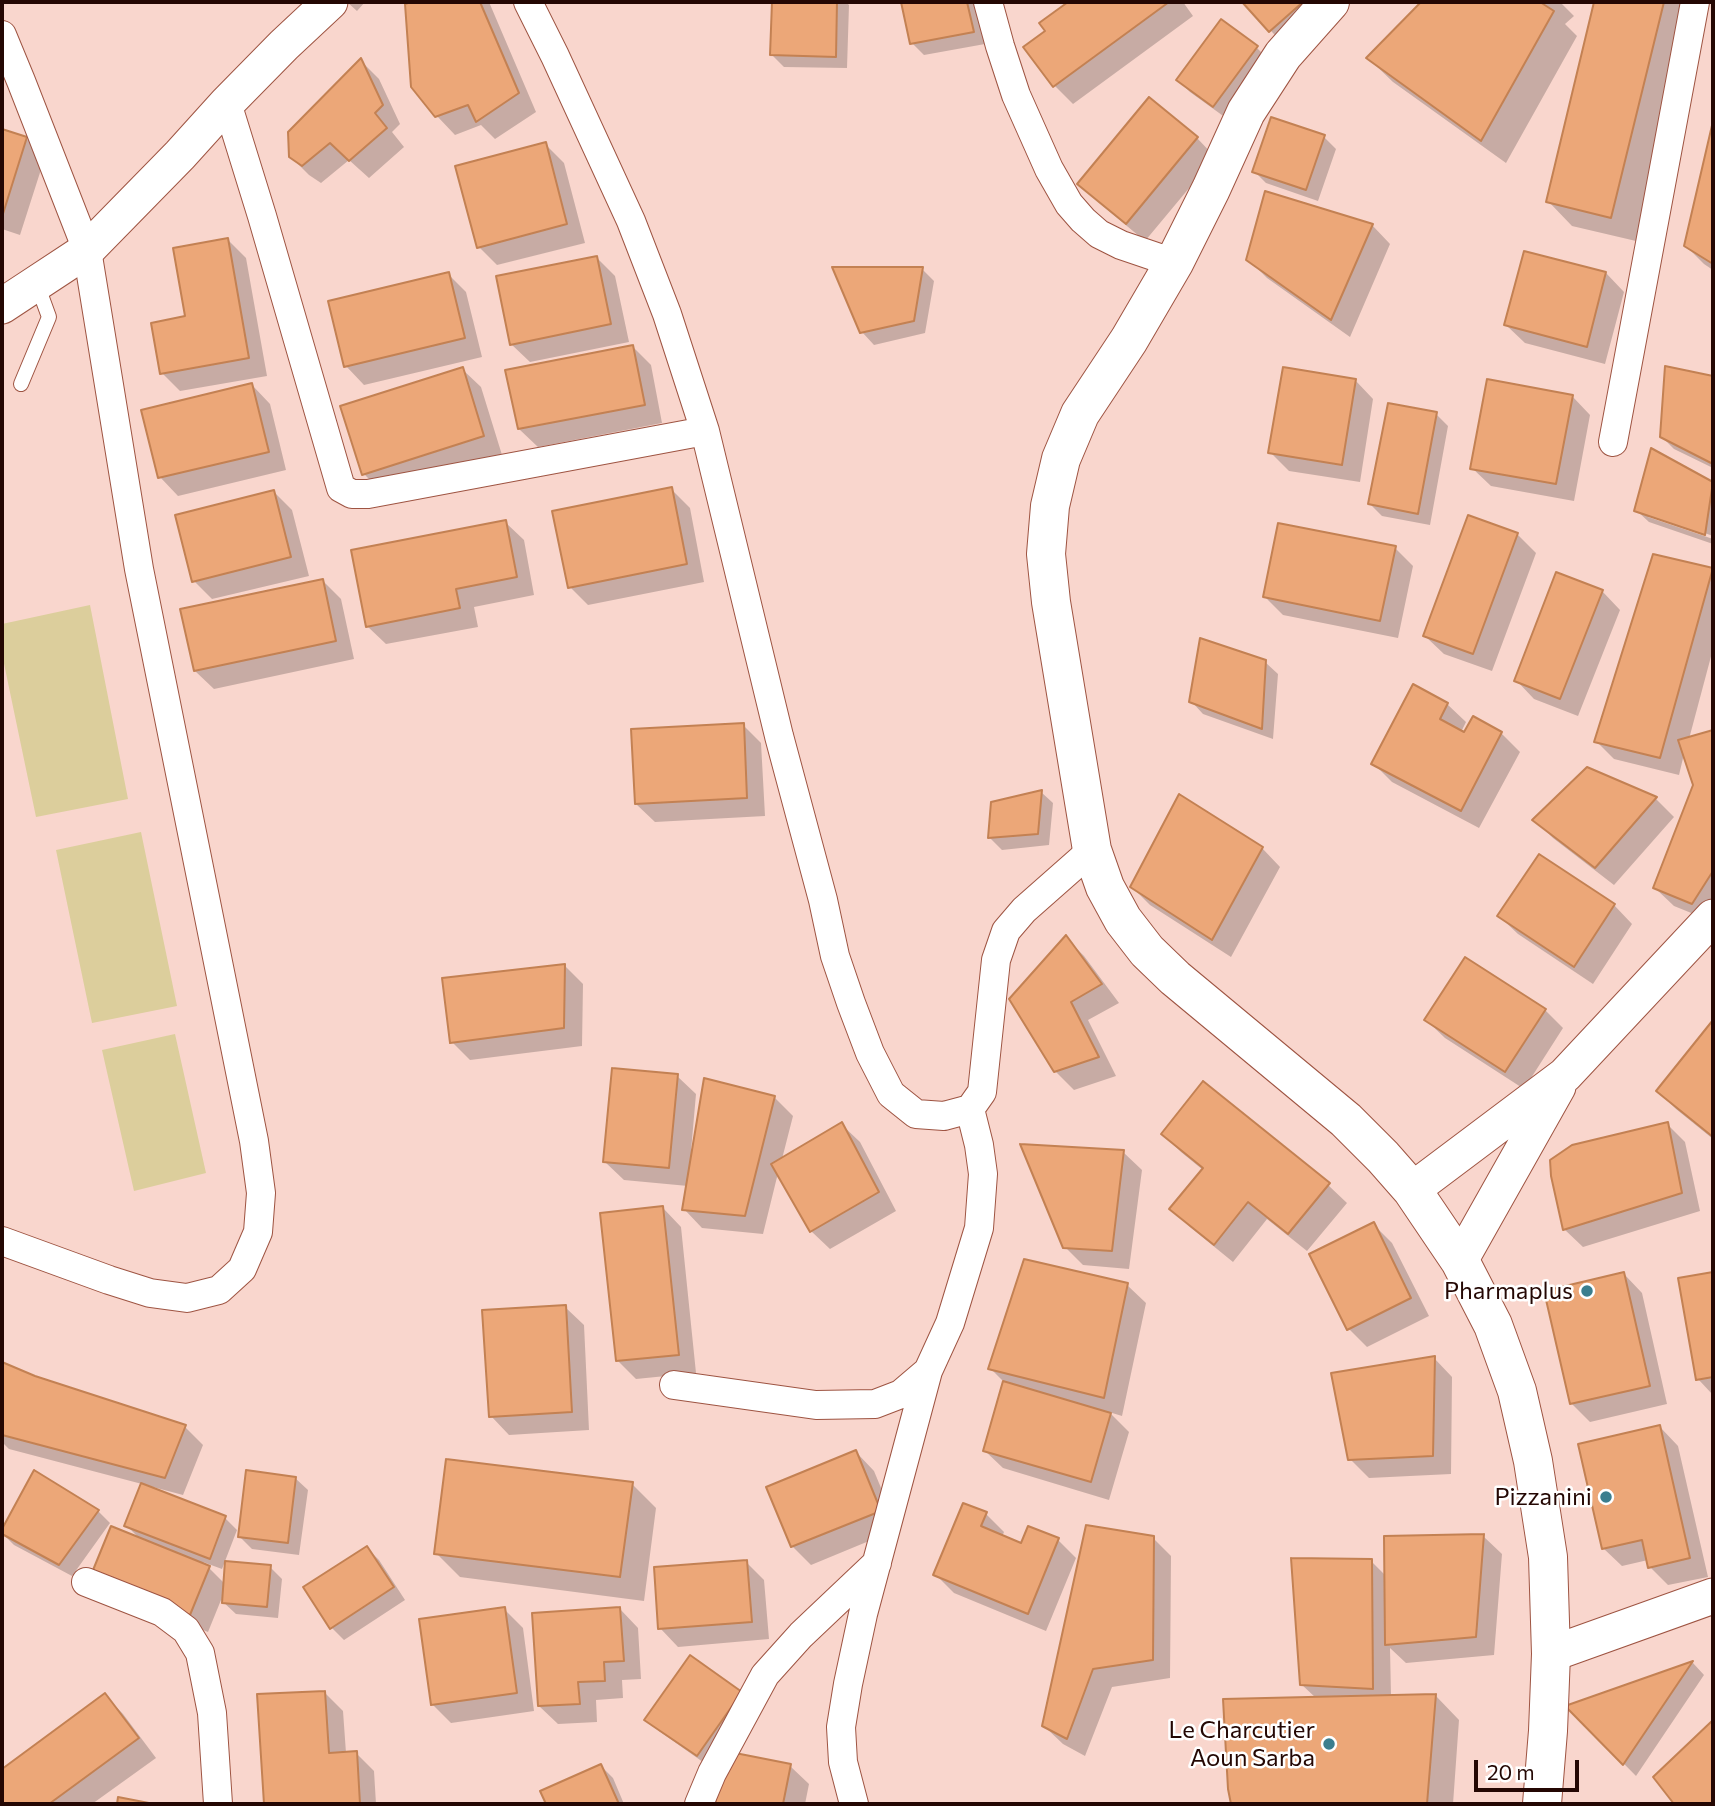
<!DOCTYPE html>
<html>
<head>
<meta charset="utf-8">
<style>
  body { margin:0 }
  #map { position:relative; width:1715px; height:1806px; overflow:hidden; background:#f9d6cd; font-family:Commissioner,sans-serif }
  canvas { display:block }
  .frame { position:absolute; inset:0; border:4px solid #240703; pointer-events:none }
  .scale { position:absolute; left:1474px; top:1760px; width:105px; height:32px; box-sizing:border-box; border:4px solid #240703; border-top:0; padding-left:9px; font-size:21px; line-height:24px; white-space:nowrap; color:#240703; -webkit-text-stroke:5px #fff; paint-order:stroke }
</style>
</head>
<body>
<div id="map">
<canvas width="1715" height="1806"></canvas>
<div class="frame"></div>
<div class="scale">20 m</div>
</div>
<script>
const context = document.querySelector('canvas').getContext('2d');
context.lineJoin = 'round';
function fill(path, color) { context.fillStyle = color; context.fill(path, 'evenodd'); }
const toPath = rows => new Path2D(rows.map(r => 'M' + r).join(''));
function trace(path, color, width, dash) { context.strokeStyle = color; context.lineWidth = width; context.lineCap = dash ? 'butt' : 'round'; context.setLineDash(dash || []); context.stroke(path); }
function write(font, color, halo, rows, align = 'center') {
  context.font = font + ' Commissioner,sans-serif'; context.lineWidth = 5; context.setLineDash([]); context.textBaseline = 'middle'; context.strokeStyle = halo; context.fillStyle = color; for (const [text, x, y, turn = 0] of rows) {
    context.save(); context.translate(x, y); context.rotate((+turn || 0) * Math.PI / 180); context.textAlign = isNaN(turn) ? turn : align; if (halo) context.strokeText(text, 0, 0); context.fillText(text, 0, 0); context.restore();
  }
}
const green = toPath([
  [90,605,128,799,36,817,2,654,2,624],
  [141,832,177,1006,92,1023,56,850],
  [175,1034,206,1173,134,1191,102,1050]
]);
const shadow = toPath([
  [347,2,365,2,357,11],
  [415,2,489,2,536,112,495,139,481,125,455,135,437,116,407,6],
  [773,2,846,2,849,5,847,68,784,67,772,55],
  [903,2,975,2,985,44,924,55,912,43],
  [1071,2,1183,2,1193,16,1073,104,1055,86,1026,47,1048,31,1042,23],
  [1245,2,1329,2,1282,43],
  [1423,2,1560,2,1574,16,1565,24,1577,36,1506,163,1393,82,1368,58],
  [1596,2,1694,2,1636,241,1572,226,1548,201],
  [1256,47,1268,59,1226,118,1190,92,1178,80],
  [361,61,379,79,400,124,392,132,404,147,369,178,349,160,321,183,309,175,290,156],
  [1150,99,1197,138,1215,157,1145,241,1098,202,1079,184],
  [1713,129,1713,270,1704,264,1686,246],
  [2,131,26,138,45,157,20,235,2,229],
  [1324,137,1336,149,1318,201,1266,183,1254,171],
  [545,144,564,163,585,243,497,265,479,247],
  [1372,225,1390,244,1350,337,1267,278,1248,259],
  [228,240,246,258,267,376,180,391,162,373,187,318],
  [597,258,615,276,629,342,530,362,511,344],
  [922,269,934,281,925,333,874,345,862,332],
  [1606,273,1624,292,1605,364,1525,343,1506,325],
  [448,274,466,292,482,357,364,385,346,366],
  [632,346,651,365,662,423,538,447,519,429],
  [1666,368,1713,378,1713,468,1674,449,1662,437],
  [462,369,481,387,502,455,382,492,364,474],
  [1355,380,1373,399,1360,482,1289,471,1270,452],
  [252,385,270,404,286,470,178,496,160,477],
  [1572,396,1590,415,1574,501,1491,486,1472,468],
  [1436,414,1448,426,1430,525,1382,516,1370,504],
  [1652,450,1713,484,1713,536,1648,513,1648,517,1713,539,1713,537,1713,544,1649,522,1636,510],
  [671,489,690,508,704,582,588,605,570,587],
  [274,492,292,510,309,576,212,599,194,581],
  [505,522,524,540,534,595,474,607,478,627,386,644,367,626],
  [1517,534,1536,553,1492,671,1444,654,1425,636],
  [1395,548,1413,566,1398,638,1283,615,1264,596],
  [1712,569,1713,571,1713,649,1689,739,1713,732,1713,918,1711,921,1674,906,1655,888,1695,785,1684,754,1679,775,1614,759,1596,741],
  [323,581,341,599,354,659,214,689,195,671],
  [1602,591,1620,610,1578,716,1534,699,1516,680],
  [1265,662,1278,674,1273,739,1203,714,1191,701],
  [1447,704,1466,722,1461,732,1465,734,1473,719,1501,733,1520,752,1479,828,1392,782,1373,763],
  [743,725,761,743,765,816,655,822,636,804],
  [1587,769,1656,799,1674,817,1614,885,1553,838,1535,820],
  [1041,792,1053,803,1049,845,1002,850,990,838],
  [1262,848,1280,867,1231,957,1150,905,1132,887],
  [1614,905,1632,924,1593,984,1518,934,1499,916],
  [1066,938,1084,956,1119,1003,1088,1020,1116,1076,1074,1090,1055,1071],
  [565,966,583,984,582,1046,470,1060,452,1042],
  [1545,1010,1563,1028,1524,1089,1445,1038,1426,1020],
  [1713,1023,1713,1139,1676,1109,1658,1091],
  [677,1076,696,1094,691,1151,693,1152,775,1098,793,1116,782,1159,841,1124,860,1142,896,1211,830,1249,811,1231,778,1173,763,1234,702,1228,684,1209,688,1186,624,1180,605,1162],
  [1667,1124,1685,1142,1700,1211,1583,1247,1564,1229],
  [1163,1134,1328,1185,1347,1203,1307,1251,1267,1219,1233,1262,1190,1227,1172,1209,1203,1170,1181,1152],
  [1123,1152,1142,1170,1129,1269,1083,1265,1065,1247],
  [663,1208,681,1227,696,1373,636,1379,618,1361],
  [1374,1225,1392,1243,1429,1316,1367,1347,1348,1328],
  [1624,1274,1642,1293,1667,1404,1590,1422,1571,1403],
  [1713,1274,1713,1395,1698,1379,1680,1280],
  [1127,1285,1146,1303,1122,1416,1109,1412,1129,1432,1109,1500,1003,1468,984,1450,1004,1382,990,1368],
  [565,1307,584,1325,589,1430,509,1435,491,1416],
  [1434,1358,1452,1377,1451,1474,1369,1478,1350,1459],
  [2,1364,34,1378,185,1427,203,1445,183,1495,153,1487,152,1490,225,1518,237,1530,222,1569,203,1562,225,1584,270,1567,282,1579,278,1618,236,1614,221,1600,208,1632,112,1593,142,1541,126,1525,142,1484,9,1449,2,1442],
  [1660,1427,1678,1446,1708,1577,1668,1585,1650,1567,1648,1560,1622,1566,1603,1548],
  [856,1452,874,1471,898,1529,811,1565,793,1547,769,1488],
  [35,1473,98,1511,110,1523,72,1576,14,1545,2,1533],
  [295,1478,308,1490,299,1555,252,1549,239,1536],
  [632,1484,656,1508,644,1601,460,1577,436,1553],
  [986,1514,1004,1532,1002,1537,1022,1545,1058,1540,1076,1558,1046,1631,954,1593,936,1575],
  [1483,1536,1502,1554,1494,1655,1406,1663,1390,1648,1391,1696,1435,1695,1459,1720,1453,1804,1232,1804,1230,1789,1316,1698,1301,1684,1371,1561,1386,1576],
  [1153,1538,1171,1556,1170,1678,1112,1687,1085,1756,1063,1744,1044,1726],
  [367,1548,379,1560,405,1600,344,1640,331,1627],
  [746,1562,764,1580,769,1639,678,1647,660,1628],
  [504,1609,523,1628,534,1711,451,1723,433,1705],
  [620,1609,638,1628,641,1679,622,1680,623,1698,596,1700,597,1722,558,1724,539,1706],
  [691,1658,753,1705,710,1767,659,1731,647,1719],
  [1693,1663,1704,1675,1636,1776,1568,1707],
  [325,1693,343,1711,346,1753,356,1753,374,1771,376,1804,266,1804,259,1696],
  [105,1695,123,1714,156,1758,92,1804,2,1804,2,1771],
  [1713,1722,1713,1804,1676,1804,1655,1777],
  [727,1753,790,1766,809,1784,805,1804,716,1804],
  [601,1766,613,1778,624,1804,548,1804,542,1792]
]);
const building = toPath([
  [411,2,480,2,519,93,476,122,468,105,435,117,411,87,405,4,411,2],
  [772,2,837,2,836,57,770,55,772,2],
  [901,2,967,2,974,32,910,44,901,2],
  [1068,2,1169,2,1053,87,1023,47,1045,31,1039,23,1068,2],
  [1242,2,1303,2,1269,32,1242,2],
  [1421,2,1540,2,1554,11,1481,141,1366,58,1421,2],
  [1594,2,1664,2,1611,218,1546,202,1594,2],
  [1221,19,1258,46,1213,107,1176,80,1221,19],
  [361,58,383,105,375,113,387,128,349,161,330,143,302,166,289,157,288,132,361,58],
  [1149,97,1198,137,1126,224,1077,184,1149,97],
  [1271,117,1325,135,1306,190,1252,172,1271,117],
  [1713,121,1713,264,1684,246,1713,121],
  [2,129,27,137,2,217,2,129],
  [546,142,567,224,477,248,455,166,546,142],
  [1265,191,1373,224,1331,320,1246,260,1265,191],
  [228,238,249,358,160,374,151,323,185,316,173,248,228,238],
  [1524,251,1606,272,1587,347,1504,325,1524,251],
  [597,256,611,324,510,345,496,276,597,256],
  [832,267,923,267,914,321,860,333,832,267],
  [449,272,465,338,344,367,328,301,449,272],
  [633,345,645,405,518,429,505,370,633,345],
  [1665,366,1713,376,1713,464,1660,437,1665,366],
  [463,367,484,436,362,475,340,406,463,367],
  [1283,367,1356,379,1342,465,1268,453,1283,367],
  [1487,379,1573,395,1556,484,1470,469,1487,379],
  [252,383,269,452,158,478,141,410,252,383],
  [1388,403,1437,412,1418,514,1368,504,1388,403],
  [1651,448,1713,482,1705,535,1634,511,1651,448],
  [672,487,687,564,568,588,552,511,672,487],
  [274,490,291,557,192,582,175,515,274,490],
  [1468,515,1518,533,1473,654,1423,636,1468,515],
  [506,520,517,577,456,589,460,608,366,627,351,550,506,520],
  [1278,523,1396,546,1380,621,1263,597,1278,523],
  [1653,554,1713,568,1660,758,1594,742,1653,554],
  [1556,572,1603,590,1560,699,1514,681,1556,572],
  [323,579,336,641,194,671,180,609,323,579],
  [1200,638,1266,660,1262,729,1189,702,1200,638],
  [1413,684,1448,703,1440,719,1464,732,1473,716,1502,732,1461,811,1371,764,1413,684],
  [744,723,747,798,635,804,631,729,744,723],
  [1713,730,1713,871,1692,904,1653,888,1693,785,1678,740,1713,730],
  [1587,767,1657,797,1595,868,1532,820,1587,767],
  [1042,790,1038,834,988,838,991,802,1042,790],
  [1179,794,1263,847,1212,940,1130,887,1179,794],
  [1539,854,1615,904,1574,967,1497,916,1539,854],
  [1066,935,1102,984,1071,1002,1099,1057,1054,1072,1009,999,1066,935],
  [1465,957,1546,1009,1505,1072,1424,1020,1465,957],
  [565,964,564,1028,450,1043,442,978,565,964],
  [1713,1020,1713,1137,1656,1091,1713,1020],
  [612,1068,678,1074,669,1168,603,1162,612,1068],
  [704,1078,775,1096,745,1216,682,1210,704,1078],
  [1203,1081,1330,1183,1288,1234,1248,1202,1214,1245,1169,1209,1203,1168,1161,1134,1203,1081],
  [842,1122,879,1192,810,1232,771,1164,842,1122],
  [1668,1122,1682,1193,1563,1230,1551,1176,1550,1160,1572,1145,1668,1122],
  [1020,1144,1124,1150,1112,1251,1063,1248,1020,1144],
  [663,1206,679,1355,616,1361,600,1213,663,1206],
  [1374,1222,1411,1298,1347,1330,1309,1254,1374,1222],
  [1024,1259,1128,1283,1104,1398,988,1369,1024,1259],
  [1624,1272,1650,1386,1570,1404,1544,1291,1624,1272],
  [1713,1272,1713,1377,1696,1380,1678,1278,1713,1272],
  [566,1305,572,1412,489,1417,482,1310,566,1305],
  [1435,1356,1433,1456,1348,1460,1331,1373,1435,1356],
  [2,1362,35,1376,186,1425,165,1478,2,1435,2,1362],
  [1003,1381,1111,1413,1091,1482,983,1451,1003,1381],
  [1660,1425,1690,1558,1648,1568,1642,1540,1602,1549,1578,1444,1660,1425],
  [856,1450,881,1511,791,1547,766,1487,856,1450],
  [446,1459,633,1482,620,1577,434,1554,446,1459],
  [34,1470,99,1510,59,1565,2,1534,2,1529,34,1470],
  [246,1470,296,1477,288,1543,238,1537,246,1470],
  [141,1483,226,1516,210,1559,124,1526,141,1483],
  [963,1503,987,1512,981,1526,1021,1543,1028,1526,1059,1538,1028,1614,933,1575,963,1503],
  [1086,1525,1154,1536,1153,1660,1093,1669,1067,1739,1042,1726,1086,1525],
  [111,1526,210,1566,190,1615,91,1575,111,1526],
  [1484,1534,1476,1637,1385,1645,1384,1536,1484,1534],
  [367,1546,394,1587,330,1629,303,1587,367,1546],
  [1291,1558,1372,1559,1373,1689,1300,1685,1291,1558],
  [747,1560,752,1622,658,1629,654,1567,747,1560],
  [225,1561,271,1565,267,1607,222,1603,225,1561],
  [505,1607,517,1693,431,1705,419,1619,505,1607],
  [620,1607,624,1661,604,1662,605,1681,578,1682,580,1704,538,1706,532,1613,620,1607],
  [690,1655,742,1692,697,1756,644,1720,690,1655],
  [1693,1661,1623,1765,1565,1706,1693,1661],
  [325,1691,329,1753,357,1751,360,1804,264,1804,257,1694,325,1691],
  [105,1693,139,1738,49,1804,2,1804,2,1769,105,1693],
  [1436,1694,1427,1804,1231,1804,1228,1789,1223,1699,1436,1694],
  [1713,1720,1713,1804,1674,1804,1653,1777,1713,1720],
  [725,1751,791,1764,783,1804,715,1804,725,1751],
  [601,1764,619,1804,546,1804,540,1791,601,1764],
  [118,1797,154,1804,117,1804,118,1797]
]);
const service = toPath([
  [21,384,49,317,37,284]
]);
const minor = toPath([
  [528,2,555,56,631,221,667,314,705,431,779,736,823,900,835,956,851,1003,870,1053,891,1094,916,1114,944,1116,970,1109,982,1092,996,960,1006,931,1024,910,1092,850],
  [988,2,1000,46,1016,95,1049,169,1069,204,1083,220,1099,234,1121,245,1174,263],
  [2,35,21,81,87,250,139,569,254,1141,261,1193,258,1232,242,1269,219,1290,187,1298,150,1293,109,1280,2,1241],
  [227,103,262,216,341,488,352,494,368,494,705,431],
  [1613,442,1695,2],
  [674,1385,816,1405,875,1404,901,1394,928,1371,950,1323,979,1228,983,1174,979,1145,970,1109],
  [86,1582,162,1612,186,1630,200,1653,212,1713,218,1804],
  [699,1804,712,1773,765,1675,801,1635,877,1563],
  [854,1804,843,1762,841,1727,848,1684,863,1614,928,1371]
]);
const tertiary = toPath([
  [2,306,87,250,180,155,227,103,284,45,330,2],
  [1412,1190,1565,1075,1713,917],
  [1460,1261,1558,1087],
  [1551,1654,1713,1596]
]);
const secondary = toPath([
  [1330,2,1283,55,1246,112,1211,189,1174,263,1129,340,1080,414,1061,459,1050,506,1046,554,1051,602,1092,850,1105,887,1123,920,1147,951,1175,978,1346,1120,1383,1157,1412,1190,1460,1261,1493,1325,1517,1391,1533,1461,1548,1557,1551,1654,1548,1731,1542,1804]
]);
const markers = [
  [1587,1291,7,"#3b7e8e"],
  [1606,1497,7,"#3b7e8e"],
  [1329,1744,7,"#3b7e8e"]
];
const poiNames = [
  ["Pharmaplus",1573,1291],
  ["Pizzanini",1592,1497],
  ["Le Charcutier",1315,1730],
  ["Aoun Sarba",1315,1758]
];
fill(green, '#dcce9c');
fill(shadow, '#0003');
fill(building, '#eca778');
trace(building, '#c38153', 2);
trace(service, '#9e5442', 16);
trace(minor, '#9e5442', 30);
trace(tertiary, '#9e5442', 37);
trace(secondary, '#9e5442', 40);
trace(service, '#fff', 14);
trace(minor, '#fff', 28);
trace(tertiary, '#fff', 35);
trace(secondary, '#fff', 38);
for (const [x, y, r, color] of markers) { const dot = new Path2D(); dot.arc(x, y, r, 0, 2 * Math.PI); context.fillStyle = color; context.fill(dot); trace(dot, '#fff', 2.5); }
write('24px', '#240703', '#fff', poiNames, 'right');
</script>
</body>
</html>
